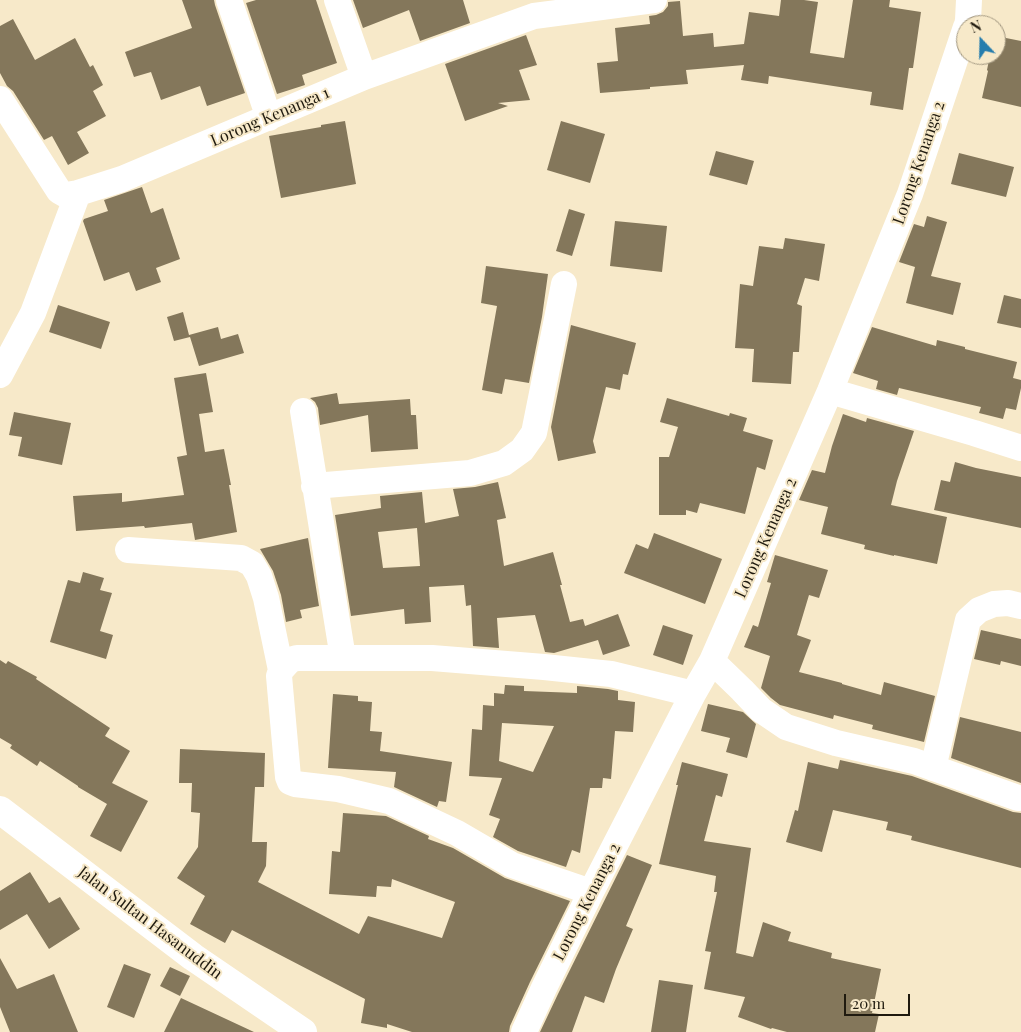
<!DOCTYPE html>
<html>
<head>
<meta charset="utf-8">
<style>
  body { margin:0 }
  #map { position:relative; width:1021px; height:1032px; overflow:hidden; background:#f7e9c9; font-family:"Playfair Display",serif }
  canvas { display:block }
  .north { position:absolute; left:956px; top:15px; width:50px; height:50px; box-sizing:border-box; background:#f7e9c9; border:1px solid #a1967f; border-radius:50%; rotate:339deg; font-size:14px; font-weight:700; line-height:20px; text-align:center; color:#1f1a0f }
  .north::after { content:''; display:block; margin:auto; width:18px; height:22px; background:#267dad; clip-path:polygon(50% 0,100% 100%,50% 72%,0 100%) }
  .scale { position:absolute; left:844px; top:994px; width:66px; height:22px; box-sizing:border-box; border:2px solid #1f1a0f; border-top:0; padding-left:6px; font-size:15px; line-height:18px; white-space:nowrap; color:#1f1a0f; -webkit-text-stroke:4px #f7e9c9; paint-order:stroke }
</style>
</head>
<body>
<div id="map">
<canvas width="1021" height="1032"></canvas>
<div class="north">N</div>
<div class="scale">20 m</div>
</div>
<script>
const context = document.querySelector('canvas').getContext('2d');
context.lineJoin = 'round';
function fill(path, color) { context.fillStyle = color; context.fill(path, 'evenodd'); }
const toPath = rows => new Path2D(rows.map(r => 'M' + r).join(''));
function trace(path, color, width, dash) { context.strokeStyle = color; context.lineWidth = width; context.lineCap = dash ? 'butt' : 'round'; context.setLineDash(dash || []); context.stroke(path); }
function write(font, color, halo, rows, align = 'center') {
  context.font = font + ' "Playfair Display",serif'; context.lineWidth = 4; context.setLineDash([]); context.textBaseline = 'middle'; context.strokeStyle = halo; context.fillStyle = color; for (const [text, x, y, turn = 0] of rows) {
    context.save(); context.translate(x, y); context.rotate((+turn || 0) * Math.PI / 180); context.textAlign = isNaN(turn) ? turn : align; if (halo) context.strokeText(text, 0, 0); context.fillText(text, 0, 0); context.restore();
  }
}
const building = toPath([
  [182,0,214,0,215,5,245,93,207,106,200,86,161,100,151,72,134,77,125,52,192,28],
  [256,0,316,0,337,63,302,75,305,85,277,94,246,3],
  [353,0,463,0,470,23,420,41,409,10,363,28],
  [781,0,804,0,818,2,810,53,844,58,853,0,890,0,889,7,921,12,913,68,909,68,903,110,870,105,872,92,769,76,768,84,741,80,744,65,686,70,688,84,650,87,650,89,600,93,597,63,618,61,615,28,650,24,649,16,656,15,663,12,668,6,668,2,680,1,683,36,713,33,714,47,744,44,749,12,779,16],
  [13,19,35,60,75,38,90,67,93,65,103,85,93,91,106,116,77,132,89,153,68,165,52,136,44,140,13,91,7,86,0,73,0,26],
  [526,35,537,65,519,70,530,100,498,103,508,106,465,121,445,64],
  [996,36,1021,41,1021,107,982,98,988,71,987,70,990,55,996,55],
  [345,121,356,184,281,198,269,136,321,127,321,125],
  [561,121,605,134,590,183,547,170],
  [716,151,754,161,747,185,709,175],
  [959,153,1014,167,1006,197,951,184],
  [142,187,151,213,163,208,180,259,156,268,161,282,136,291,129,272,104,281,83,221,84,219,108,211,104,200],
  [569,209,585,214,572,256,556,251],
  [927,216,947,222,931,276,961,283,953,315,906,303,915,267,899,262,914,224,924,227],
  [615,221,667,226,662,272,610,266],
  [785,238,825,244,819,281,805,278,797,304,802,306,799,352,793,352,791,384,752,382,754,349,735,348,740,284,753,286,759,246,783,249],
  [486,266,548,274,542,317,529,383,505,379,502,394,482,390,497,306,481,303],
  [1004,295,1021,299,1021,328,997,323],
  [58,305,110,322,101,349,49,332],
  [183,312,189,335,218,327,221,339,238,334,244,353,199,366,190,337,174,341,167,317],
  [571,325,636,343,628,375,623,374,620,390,606,387,593,441,596,453,558,461,551,427],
  [872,327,936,346,937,340,965,347,965,349,1017,362,1013,378,1021,380,1021,388,1016,410,1006,408,1003,419,979,413,981,407,899,388,897,395,876,389,878,381,853,373],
  [206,373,213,412,199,414,205,452,224,449,231,485,229,485,237,532,195,540,192,523,145,528,144,526,76,531,73,496,122,493,122,502,184,495,177,457,187,455,174,378],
  [337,393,339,404,410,399,411,415,416,415,418,449,371,452,368,415,320,425,318,408,315,402,310,398],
  [667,398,729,416,730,413,747,418,743,431,773,440,765,470,757,467,745,514,700,503,697,513,686,510,686,515,659,515,659,457,669,457,678,427,660,422],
  [14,412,71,423,62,465,18,456,22,437,9,435],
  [843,414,866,422,867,418,914,431,897,481,891,505,947,517,937,564,894,555,894,556,864,549,865,545,821,534,828,507,799,500,812,470,825,473,832,446],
  [955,462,976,468,1021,477,1021,528,934,510,941,480,950,482],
  [498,482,506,518,497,520,504,566,553,552,562,585,560,585,570,622,583,619,585,626,618,614,630,646,603,655,598,640,554,653,545,652,535,615,497,618,499,648,473,646,471,605,466,606,464,585,429,587,431,622,405,624,404,609,351,616,335,515,381,508,380,496,422,492,425,523,459,516,453,489,475,487],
  [417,528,420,566,383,568,378,532],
  [654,533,722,559,705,604,624,573,636,544,648,549],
  [308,538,319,606,300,610,302,618,286,622,281,595,273,571,260,549],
  [775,555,828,570,819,598,809,595,797,635,811,640,799,672,842,683,842,684,881,695,884,682,935,696,924,742,872,729,873,725,834,715,833,719,780,705,771,698,761,688,770,656,744,647,753,625,758,627,771,583,767,582],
  [83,572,104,578,100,590,112,593,100,631,113,635,106,659,50,642,68,580,80,583],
  [663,625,693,635,683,665,653,655],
  [981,630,1021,639,1021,666,1001,661,1000,665,974,659],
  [0,660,6,664,8,661,37,677,36,679,110,728,105,736,130,751,112,783,148,801,121,852,90,836,107,804,78,787,78,786,40,761,37,766,10,748,12,745,0,738],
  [505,685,524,686,524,691,577,693,577,686,608,689,618,691,618,700,635,702,633,732,615,731,611,779,603,778,602,788,590,788,580,853,572,850,566,867,518,851,493,837,500,819,489,815,502,778,469,776,472,729,482,730,483,705,494,706,494,693,504,694],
  [502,723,554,726,533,772,499,761],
  [333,694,358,696,358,701,372,702,370,731,382,732,380,751,452,762,446,802,439,801,437,807,394,787,396,772,328,768],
  [708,704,743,712,756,724,747,758,726,752,730,738,701,731],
  [960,717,1021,732,1021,783,951,758],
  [180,749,265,753,264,787,255,787,252,842,267,842,266,866,258,882,359,934,368,916,442,938,455,902,392,879,391,887,377,886,376,897,329,894,332,851,340,852,343,813,386,816,429,836,428,839,453,848,505,878,570,901,530,982,510,1026,509,1032,412,1032,387,1024,387,1028,361,1023,365,999,232,930,225,943,190,924,205,896,177,878,198,847,200,813,191,812,192,783,179,783],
  [840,760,912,776,1013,812,1021,813,1021,868,911,840,912,836,886,830,888,822,833,810,822,852,786,842,795,810,798,811,808,762,838,769],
  [682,762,728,774,722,797,716,795,704,841,751,848,736,953,753,957,763,922,791,932,788,941,832,953,831,958,881,969,872,1013,879,1014,875,1032,787,1032,772,1028,771,1029,738,1017,745,997,704,989,711,952,705,951,717,892,714,892,716,876,659,864,678,785,676,785],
  [627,855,652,865,626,926,633,929,616,969,604,1003,585,996,572,1032,540,1032,558,994],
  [30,872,49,903,60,897,80,929,49,949,27,914,0,930,0,891],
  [0,958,17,989,54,974,78,1032,10,1032,0,1007],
  [124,964,151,974,134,1018,107,1007],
  [170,967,190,976,180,996,160,986],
  [659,980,693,985,686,1032,651,1032],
  [181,998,254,1032,164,1032]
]);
const street = toPath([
  [229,0,269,118],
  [337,0,364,77],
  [967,25,968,20,969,0],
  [0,99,59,191,66,195,78,193],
  [0,375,33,313,78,193,122,179,364,77,534,16,654,0],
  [830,391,974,433,1021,448],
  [303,411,343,658],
  [314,486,470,473,504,463,522,450,534,433,564,284],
  [128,550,241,558,252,564,259,576,266,598,281,670],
  [712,661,742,690,761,710,786,727,836,743,914,761,1018,798],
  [933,768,968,620,979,610,994,604,1008,603,1021,606],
  [591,892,512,865,457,833,389,801,338,789,295,784,290,782,288,777,279,676,281,670,290,660,297,658,432,658,544,667,611,674,693,694],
  [524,1032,544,988,591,892,693,694,712,661,830,391,910,194,966,27]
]);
const secondary = toPath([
  [0,810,193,957,303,1032]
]);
const streetNames = [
  ["Lorong Kenanga 1",270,117,-23],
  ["Lorong Kenanga 2",919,163,-71],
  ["Lorong Kenanga 2",766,538,-66],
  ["Lorong Kenanga 2",587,902,-63],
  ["Jalan Sultan Hasanuddin",150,923,37]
];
fill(building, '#84775b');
trace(street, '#fff', 26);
trace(secondary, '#fff', 28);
write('16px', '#1f1a0f', '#f7e9c9', streetNames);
</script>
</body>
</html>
